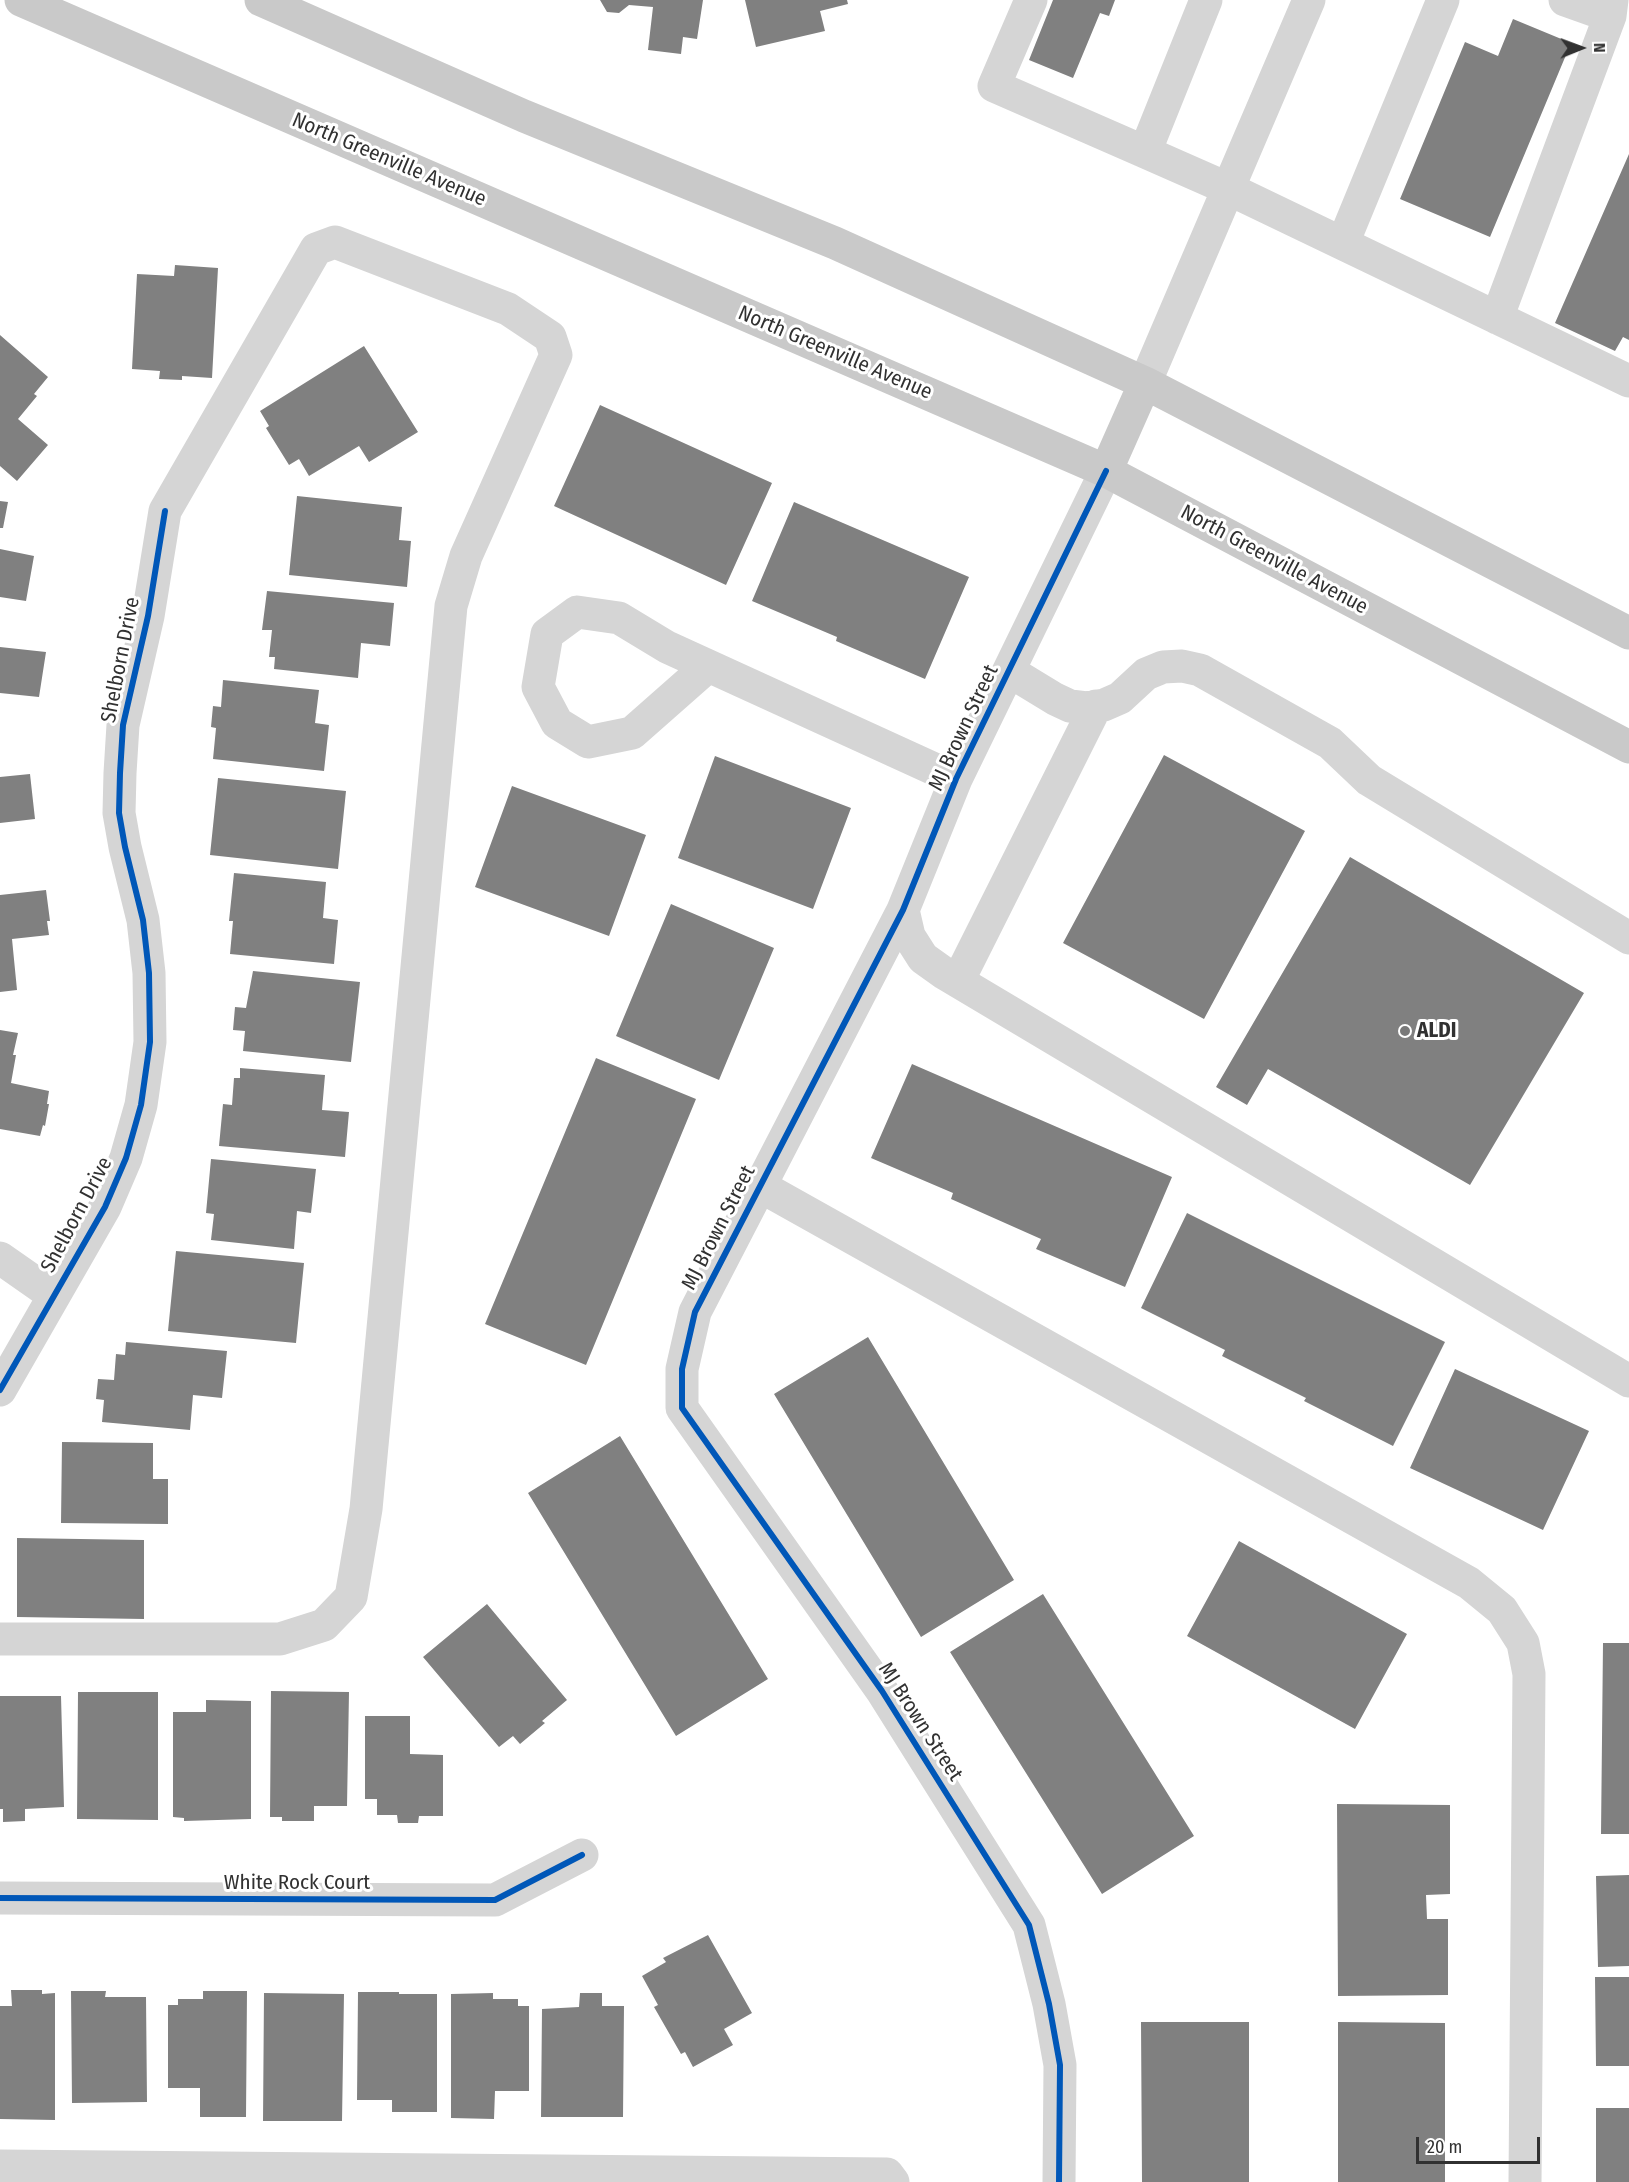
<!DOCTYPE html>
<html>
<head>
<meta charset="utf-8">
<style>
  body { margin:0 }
  #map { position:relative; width:1629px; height:2182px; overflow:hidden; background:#fff; font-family:"Fira Sans Condensed",sans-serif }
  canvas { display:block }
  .north { position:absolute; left:1551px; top:18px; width:60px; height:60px; -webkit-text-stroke:4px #fff; paint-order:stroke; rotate:89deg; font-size:16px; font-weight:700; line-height:24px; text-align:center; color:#313131 }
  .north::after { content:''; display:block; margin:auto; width:21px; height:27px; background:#313131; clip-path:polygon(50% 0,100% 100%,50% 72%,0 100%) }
  .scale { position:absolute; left:1416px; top:2137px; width:124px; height:27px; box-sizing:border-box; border:3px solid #313131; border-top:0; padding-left:8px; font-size:18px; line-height:21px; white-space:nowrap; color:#313131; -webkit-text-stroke:4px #fff; paint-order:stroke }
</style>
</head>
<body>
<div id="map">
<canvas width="1629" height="2182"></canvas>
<div class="north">N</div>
<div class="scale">20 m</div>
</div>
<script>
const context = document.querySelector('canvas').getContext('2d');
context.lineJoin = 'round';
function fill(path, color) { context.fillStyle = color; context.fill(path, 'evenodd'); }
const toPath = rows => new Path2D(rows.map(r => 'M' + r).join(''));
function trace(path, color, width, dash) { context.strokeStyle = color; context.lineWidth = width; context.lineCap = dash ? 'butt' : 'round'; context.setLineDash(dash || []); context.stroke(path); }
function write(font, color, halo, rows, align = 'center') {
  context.font = font + ' "Fira Sans Condensed",sans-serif'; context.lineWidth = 6; context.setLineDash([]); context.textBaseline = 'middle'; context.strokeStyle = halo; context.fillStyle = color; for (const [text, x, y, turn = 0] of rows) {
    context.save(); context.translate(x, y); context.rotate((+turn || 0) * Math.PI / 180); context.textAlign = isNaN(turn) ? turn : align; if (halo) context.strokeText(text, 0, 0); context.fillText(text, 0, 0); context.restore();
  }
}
const building = toPath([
  [600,0,703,0,697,39,683,37,681,54,648,50,653,7,629,5,619,13,607,12],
  [745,0,847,0,848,4,820,11,825,31,756,47],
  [1053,0,1115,0,1109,16,1100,13,1073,78,1029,60],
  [1513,19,1571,43,1490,237,1400,199,1465,42,1498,56],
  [1629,154,1629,340,1623,337,1615,351,1555,323],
  [175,265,218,268,212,378,182,376,182,380,159,379,160,371,132,369,137,274,174,276],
  [0,335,48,377,34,394,37,396,18,419,48,445,17,481,0,466],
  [364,346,418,432,369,462,359,446,309,476,299,459,289,465,266,428,269,426,260,411],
  [600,405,772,483,726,585,554,506],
  [297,496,402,507,399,540,411,541,407,587,289,575],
  [0,501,8,502,3,528,0,528],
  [794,502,969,577,925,679,836,641,837,637,752,601],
  [0,549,34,556,26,601,0,597],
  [267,591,394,603,390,646,361,643,358,678,274,669,275,657,269,657,272,630,262,630],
  [0,647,46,652,39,697,0,693],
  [223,680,319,690,315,723,329,725,324,771,213,759,216,728,211,727,213,706,221,707],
  [1164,755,1305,831,1204,1019,1063,943],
  [715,756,851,808,813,909,678,858],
  [30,774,35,819,0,823,0,777],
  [218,778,346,791,338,869,210,855],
  [512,786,646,835,609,936,475,887],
  [1350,857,1584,993,1470,1185,1268,1069,1247,1105,1216,1087],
  [234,873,326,882,323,918,338,920,334,964,230,954,233,921,229,921],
  [46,890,50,921,47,921,49,935,12,939,17,990,0,992,0,895],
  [671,904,774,948,719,1080,616,1036],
  [253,971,360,982,351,1062,243,1051,245,1031,233,1030,235,1007,246,1008],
  [0,1030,18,1033,13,1055,16,1055,11,1083,49,1091,47,1104,49,1104,45,1126,43,1125,40,1136,0,1129],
  [596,1058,696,1099,586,1365,485,1324],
  [912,1064,1172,1177,1125,1287,1036,1249,1041,1239,951,1199,953,1193,871,1158],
  [240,1068,325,1075,322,1110,349,1112,345,1157,219,1146,223,1104,232,1105,234,1078,240,1078],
  [211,1159,316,1169,311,1213,297,1211,294,1249,211,1240,214,1214,206,1213],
  [1187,1213,1445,1342,1393,1446,1304,1401,1306,1398,1222,1356,1225,1350,1141,1308],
  [176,1251,304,1263,296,1343,168,1331],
  [868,1337,1014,1580,921,1637,774,1394],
  [126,1342,227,1351,222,1398,193,1395,190,1430,102,1422,104,1400,96,1399,98,1379,114,1380,116,1354,125,1355],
  [1455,1369,1589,1431,1543,1530,1410,1468],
  [620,1436,768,1679,676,1736,528,1493],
  [62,1442,153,1443,153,1479,168,1479,168,1524,61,1523],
  [17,1538,144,1540,144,1619,17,1617],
  [1239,1541,1407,1634,1355,1729,1187,1636],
  [1043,1594,1194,1836,1102,1894,950,1652],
  [487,1604,567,1700,542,1721,545,1723,520,1744,513,1736,499,1747,423,1657],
  [1603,1643,1629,1643,1629,1834,1601,1834],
  [271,1691,349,1692,347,1806,314,1806,314,1821,282,1821,282,1817,270,1817],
  [78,1692,158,1692,158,1820,77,1819],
  [0,1696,61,1696,64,1807,25,1809,25,1821,3,1822,3,1809,0,1809],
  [206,1700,251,1701,251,1819,184,1821,184,1818,173,1817,173,1712,206,1712],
  [365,1716,410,1716,410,1754,443,1755,443,1816,419,1816,418,1823,398,1823,397,1815,377,1815,377,1799,365,1799],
  [1337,1804,1450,1805,1450,1894,1426,1895,1427,1919,1448,1919,1448,1995,1338,1996],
  [1629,1875,1629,1966,1598,1967,1596,1876],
  [708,1935,752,2013,724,2029,733,2045,693,2067,685,2052,681,2054,654,2007,658,2005,642,1976,666,1962,663,1958],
  [1595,1977,1629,1977,1629,2066,1596,2066],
  [11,1990,42,1990,42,1994,55,1993,55,2120,0,2119,0,2006,12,2006],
  [71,1991,106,1991,105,1997,146,1997,147,2102,72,2103],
  [203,1991,247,1991,246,2117,200,2117,200,2088,168,2088,168,2005,178,2005,178,1999,203,1999],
  [358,1992,399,1992,399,1994,437,1994,437,2112,392,2112,392,2100,357,2100],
  [264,1993,344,1994,342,2121,263,2121],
  [493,1993,493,1999,518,1999,518,2006,529,2006,529,2091,495,2091,494,2119,451,2118,451,1994],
  [580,1993,602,1993,602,2006,624,2006,623,2117,541,2117,542,2009,579,2007],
  [1141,2022,1249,2022,1249,2182,1142,2182],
  [1338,2022,1445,2023,1445,2182,1338,2182],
  [1596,2108,1629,2108,1629,2182,1596,2182]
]);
const minor = toPath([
  [1031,0,994,86,1145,152],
  [1206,0,1145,152,1229,189,1629,381],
  [1565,0,1610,16],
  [1343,243,1443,0],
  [1497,318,1610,16,1612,0],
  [1145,383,1309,0],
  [708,666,632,733,588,742,557,723,538,687,547,634,577,612,619,618,667,647,956,779],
  [1009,671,1055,699,1070,706,1087,708,1104,705,1120,698,1146,674,1163,667,1182,666,1200,670,1330,743,1369,780,1629,938],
  [903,910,909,936,923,958,944,973,1629,1381],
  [958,981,1096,706],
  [760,1186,1469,1583,1502,1610,1523,1643,1529,1674,1525,2182],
  [0,1258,53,1295],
  [0,1390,105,1207,126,1158,141,1105,150,1042,149,973,143,920,125,847,119,813,120,773,123,725,148,616,165,511,316,249,335,242,508,309,550,337,556,355,466,556,451,606,366,1509,351,1597,324,1625,280,1639,0,1639],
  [0,1898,495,1900,582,1855],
  [0,2166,887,2174,893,2182],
  [1059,2182,1060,2065,1049,2004,1029,1925,882,1691,682,1408,682,1369,695,1312,903,910,956,779,1106,471]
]);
const major = toPath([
  [21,0,1106,471,1629,747],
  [261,0,524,116,835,243,1145,383,1629,633],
  [1106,471,1145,383]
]);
const cycleway = toPath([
  [0,1390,105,1207,126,1158,141,1105,150,1042,149,973,143,920,125,847,119,813,120,773,123,725,148,616,165,511],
  [0,1898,495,1900,582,1855],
  [1059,2182,1060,2065,1049,2004,1029,1925,882,1691,682,1408,682,1369,695,1312,903,910,956,779,1106,471]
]);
const markers = [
  [1405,1031,6,"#797979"]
];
const streetNames = [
  ["North Greenville Avenue",389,160,23],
  ["North Greenville Avenue",835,353,23],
  ["North Greenville Avenue",1274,560,28],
  ["Shelborn Drive",121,660,-79],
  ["MJ Brown Street",964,728,-65],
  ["Shelborn Drive",77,1215,-62],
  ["MJ Brown Street",719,1228,-63],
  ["MJ Brown Street",920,1722,57],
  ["White Rock Court",297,1883]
];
const poiNames = [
  ["ALDI",1417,1031]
];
fill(building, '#808080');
trace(minor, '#d5d5d5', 33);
trace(major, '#c9c9c9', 33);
trace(cycleway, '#0057b8', 6);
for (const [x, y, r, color] of markers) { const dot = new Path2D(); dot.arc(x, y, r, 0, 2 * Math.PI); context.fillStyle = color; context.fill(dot); trace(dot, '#fff', 2); }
write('21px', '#313131', '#fff', streetNames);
write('bold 21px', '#313131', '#fff', poiNames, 'left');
</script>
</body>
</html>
